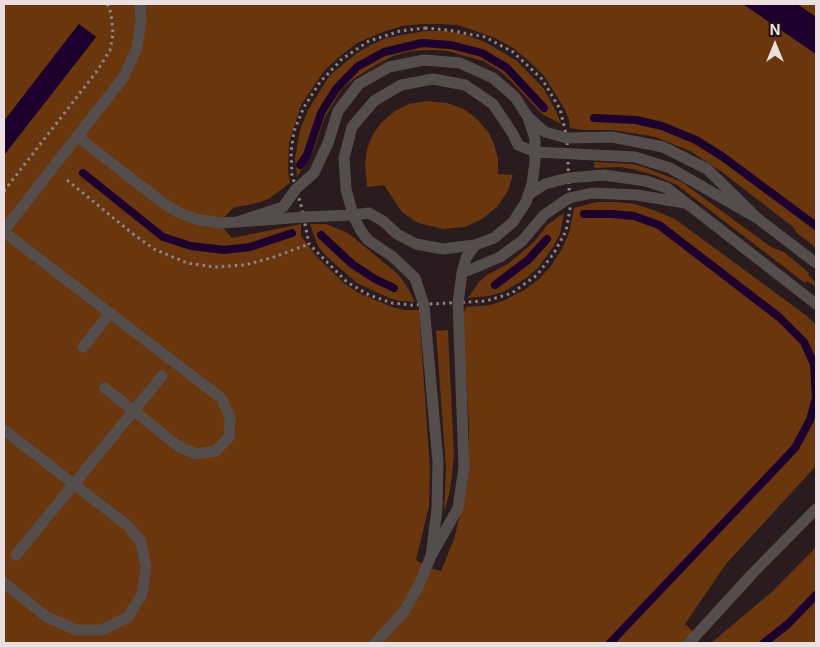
<!DOCTYPE html>
<html>
<head>
<meta charset="utf-8">
<style>
  body { margin:0 }
  #map { position:relative; width:820px; height:647px; overflow:hidden; background:#2a1b1f; font-family:Inter,sans-serif }
  canvas { display:block }
  .frame { position:absolute; inset:0; border:5px solid #ebdfe2; pointer-events:none }
  .north { position:absolute; left:750px; top:20px; width:50px; height:50px; -webkit-text-stroke:4px #201216; paint-order:stroke; rotate:0deg; font-size:14px; font-weight:700; line-height:20px; text-align:center; color:#ebdfe2 }
  .north::after { content:''; display:block; margin:auto; width:18px; height:22px; background:#ebdfe2; clip-path:polygon(50% 0,100% 100%,50% 72%,0 100%) }
</style>
</head>
<body>
<div id="map">
<canvas width="820" height="647"></canvas>
<div class="frame"></div>
<div class="north">N</div>
</div>
<script>
const context = document.querySelector('canvas').getContext('2d');
context.lineJoin = 'round';
function fill(path, color) { context.fillStyle = color; context.fill(path, 'evenodd'); }
const toPath = rows => new Path2D(rows.map(r => 'M' + r).join(''));
function trace(path, color, width, dash) { context.strokeStyle = color; context.lineWidth = width; context.lineCap = dash ? 'butt' : 'round'; context.setLineDash(dash || []); context.stroke(path); }
const green = toPath([
  [4,4,743,4,816,54,816,248,797,233,793,227,722,172,690,151,655,137,639,134,611,130,583,130,570,128,569,119,563,106,544,76,530,62,513,48,495,38,458,25,441,24,421,24,402,26,380,33,357,43,339,57,324,71,301,105,289,143,288,170,290,183,270,198,261,202,233,208,219,223,232,238,301,224,301,236,317,257,345,284,359,293,392,307,404,310,419,310,430,470,429,506,416,560,427,567,441,571,454,539,462,507,469,454,469,427,463,332,464,312,466,307,490,305,503,301,524,290,538,280,551,266,562,249,569,233,574,208,597,202,616,202,635,204,656,211,675,219,807,316,816,325,816,466,726,564,685,624,697,635,689,643,4,643,4,155,96,37,79,24,4,121],
  [797,4,816,4,816,17],
  [424,31,447,31,467,35,487,43,517,61,544,89,556,111,561,124,542,114,513,83,500,71,483,61,448,51,431,50,411,51,393,56,374,66,355,78,341,90,324,119,313,152,297,177,295,159,300,130,308,110,330,75,357,53,371,45,386,38],
  [426,101,447,103,464,109,477,119,489,133,494,144,498,159,498,174,513,175,508,191,497,207,482,219,465,227,443,229,418,223,402,212,384,185,367,187,365,163,367,149,373,134,382,122,395,111,409,104],
  [594,162,633,164,647,168,682,182,771,247,784,252,809,273,808,275,816,282,816,287,807,281,805,283,677,185,657,176,632,169,619,167,594,168],
  [564,213,560,234,553,247,538,268,525,279,503,292,489,296,468,298,479,282,487,275,509,263,520,254,535,241,547,225],
  [310,224,326,224,348,233,398,274,408,288,415,302,399,301,389,298,357,283,326,256,318,246],
  [448,330,454,456,450,491,444,512,446,469,436,331],
  [816,547,816,643,711,643,774,590]
]);
const water = toPath([
  [743,4,797,4,816,17,816,54],
  [79,24,96,37,4,155,4,121]
]);
const stream = toPath([
  [594,118,636,120,662,126,696,140,723,157,816,226],
  [300,165,307,155,321,113,336,89,357,67,384,52,422,43,451,45,482,53,507,68,544,108],
  [83,173,163,237,191,246,224,250,250,247,292,233],
  [584,214,612,214,634,216,659,225,779,317,804,342,814,364,816,397],
  [321,235,352,264,375,279,394,288],
  [495,285,528,260,547,239],
  [610,643,795,448,810,420,816,398],
  [764,643,788,624,816,595]
]);
const path = toPath([
  [425,28,448,30,485,37,513,52,542,79,560,109,567,138,570,209,566,231,554,253,537,275,512,293,486,301,411,305,392,303,369,295,347,282,309,244,301,205,292,175,291,152,294,131,304,107,320,82,342,59,369,41,400,31,425,28],
  [67,180,133,234,154,249,187,263,214,267,245,265,274,257,309,244],
  [4,191,97,71,110,50,113,34,111,13,107,4]
]);
const lane = toPath([
  [528,117,545,132,567,138,612,137,663,147,707,169,757,218,816,263],
  [78,137,163,203,178,212,195,219,219,223,237,222,304,217,353,215,369,213,383,221,397,234,416,244,443,249,475,245,494,238,513,222,526,202,532,184,535,162,535,139,528,117,515,97,493,78,460,63,424,60,389,67,359,84,338,111,328,143,314,173,296,189,283,207,237,222],
  [528,195,545,184,568,178,604,175,646,181,667,188,816,304],
  [4,230,123,78,137,48,141,21,140,4],
  [4,232,221,398,230,417,229,437,216,451,196,454,178,446,105,388],
  [462,273,500,257,522,241,544,215,569,198,592,193,637,195,685,203],
  [83,347,110,313],
  [4,430,128,526,141,542,146,567,142,594,128,617,102,630,76,630,47,617,4,583],
  [16,555,162,376],
  [431,556,437,509,438,462,424,305,415,278,393,257,368,240,361,231,353,215,346,189,344,158,352,127,374,101,401,85,433,79,465,85,493,104,513,134,518,145,535,152,635,157,670,168,757,218],
  [375,643,403,613,419,585,431,556,458,508,464,467,458,303,462,273,466,258,475,245],
  [689,643,753,573,816,509]
]);
fill(green, '#69360d');
fill(water, '#1e002f');
trace(stream, '#1e002f', 8);
trace(path, '#918487', 3, [2.5, 4]);
trace(lane, '#554d4c', 11);
</script>
</body>
</html>
